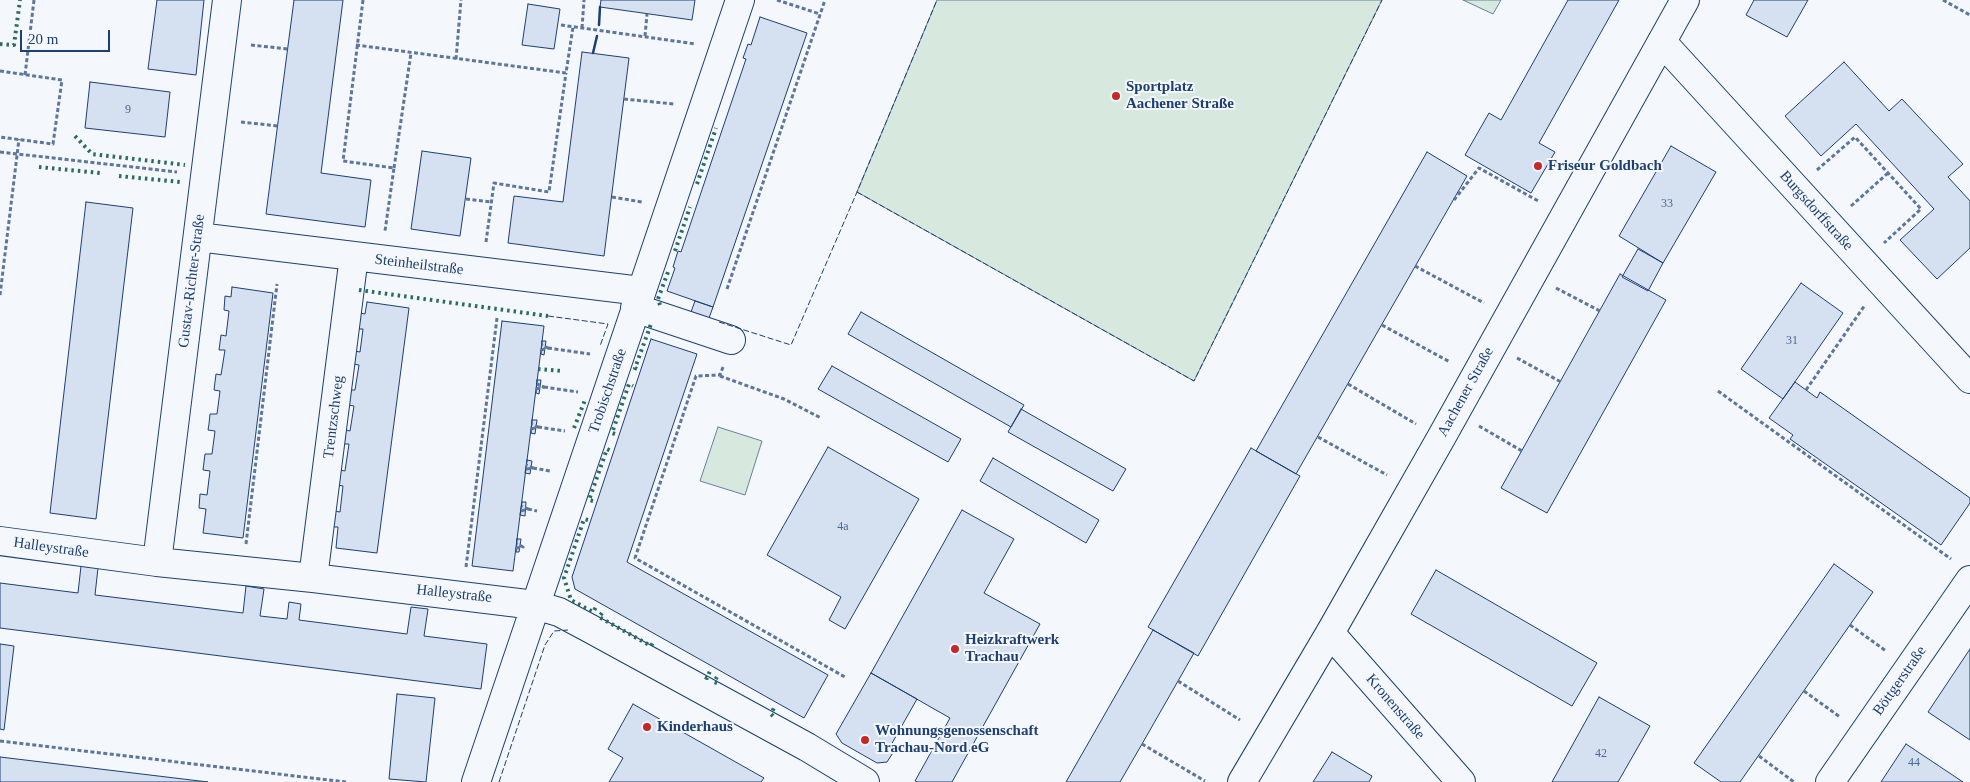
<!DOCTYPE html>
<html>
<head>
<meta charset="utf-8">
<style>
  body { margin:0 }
  #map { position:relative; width:1970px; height:782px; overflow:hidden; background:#f4f7fb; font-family:"Times New Roman",serif }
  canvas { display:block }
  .scale { position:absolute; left:20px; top:30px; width:90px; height:22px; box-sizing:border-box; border:2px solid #1d3f73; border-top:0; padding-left:6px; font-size:15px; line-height:18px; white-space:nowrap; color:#1d3f73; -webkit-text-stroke:4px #f4f7fb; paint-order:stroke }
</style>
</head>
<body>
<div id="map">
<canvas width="1970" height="782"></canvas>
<div class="scale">20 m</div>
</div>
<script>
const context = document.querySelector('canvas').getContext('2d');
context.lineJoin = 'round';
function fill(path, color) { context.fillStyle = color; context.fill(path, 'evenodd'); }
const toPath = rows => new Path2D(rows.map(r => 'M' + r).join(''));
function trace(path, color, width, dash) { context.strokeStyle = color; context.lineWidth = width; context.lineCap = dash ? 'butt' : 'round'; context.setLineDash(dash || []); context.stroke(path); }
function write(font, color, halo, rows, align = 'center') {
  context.font = font + ' "Times New Roman",serif'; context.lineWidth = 4; context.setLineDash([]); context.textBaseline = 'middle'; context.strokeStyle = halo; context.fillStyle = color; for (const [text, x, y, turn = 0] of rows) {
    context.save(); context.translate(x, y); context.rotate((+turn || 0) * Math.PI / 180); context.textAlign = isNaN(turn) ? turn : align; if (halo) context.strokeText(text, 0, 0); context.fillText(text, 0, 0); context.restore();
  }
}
const green = toPath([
  [937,0,1382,0,1194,381,857,192,937,0],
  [1463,0,1501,0,1493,14,1463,0],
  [718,427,762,441,745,495,700,481,718,427]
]);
const building = toPath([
  [157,0,204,0,196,75,148,69,157,0],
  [294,0,343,0,321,173,371,180,365,227,266,214,294,0],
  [601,0,695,0,692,20,600,7,601,0],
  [1568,0,1619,0,1539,143,1555,152,1531,193,1465,155,1489,113,1501,120,1568,0],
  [1754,0,1808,0,1787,37,1746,15,1754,0],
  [528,4,560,9,554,49,522,45,528,4],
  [760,17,807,33,713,307,667,291,675,268,673,267,678,251,681,252,746,59,743,58,748,44,751,45,760,17],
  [582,52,629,58,604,256,508,243,514,196,563,202,582,52],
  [1844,62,1889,111,1902,99,1963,164,1948,177,1970,201,1970,248,1937,279,1900,240,1934,209,1856,124,1821,156,1785,116,1844,62],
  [90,82,170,92,165,137,85,128,90,82],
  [1671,146,1716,172,1663,263,1619,236,1671,146],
  [422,151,471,158,460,236,411,229,422,151],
  [1427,152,1467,176,1296,474,1256,451,1427,152],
  [86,202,133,208,96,519,50,513,86,202],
  [1638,249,1663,263,1648,291,1622,277,1638,249],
  [1620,274,1666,300,1547,513,1501,488,1620,274],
  [1801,283,1843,313,1783,399,1741,369,1801,283],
  [232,287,273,293,243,538,203,533,206,509,199,508,200,494,207,495,210,471,203,470,205,454,212,454,215,431,208,430,209,424,210,414,217,414,220,391,214,390,216,374,221,375,225,350,219,350,221,335,226,336,229,311,224,310,225,296,231,297,232,287],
  [695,301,713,307,709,318,691,312,695,301],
  [367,302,409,308,377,553,336,548,338,527,332,527,334,511,340,512,343,486,338,485,340,470,345,471,349,444,344,444,346,430,350,431,354,406,348,405,350,390,355,390,359,365,353,364,355,351,360,352,363,329,358,329,360,313,365,314,367,302],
  [861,312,1024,405,1011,427,848,334,861,312],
  [502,321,544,326,513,571,472,566,502,321],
  [651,339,697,354,627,562,828,675,804,718,575,589,572,577,651,339],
  [542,341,546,341,544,355,541,354,542,341],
  [832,366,961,439,948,462,818,389,832,366],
  [537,380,541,380,539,394,536,393,537,380],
  [1795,382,1817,398,1820,392,1970,498,1970,503,1941,545,1790,439,1793,435,1769,418,1795,382],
  [1021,409,1126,469,1113,491,1008,432,1021,409],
  [532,420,537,420,535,434,531,433,532,420],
  [828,447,919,499,845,629,829,620,841,597,767,555,828,447],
  [1251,448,1300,476,1198,656,1148,627,1251,448],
  [993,458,1099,520,1086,543,980,481,993,458],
  [527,460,532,461,530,474,525,473,527,460],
  [522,502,526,502,525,516,520,515,522,502],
  [962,510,1014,539,984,593,1040,624,952,782,917,782,915,781,950,718,871,673,962,510],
  [517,539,521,539,519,552,516,552,517,539],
  [1834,564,1873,592,1740,782,1721,782,1694,763,1834,564],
  [81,566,98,568,95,595,243,613,246,586,264,589,260,616,287,619,289,602,301,604,299,620,407,634,411,607,428,609,424,636,487,644,481,689,0,628,0,583,78,593,81,566],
  [1436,570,1597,663,1572,706,1411,614,1436,570],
  [1153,630,1194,653,1142,744,1120,782,1066,782,1153,630],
  [0,644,14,646,4,730,0,729,0,644],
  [1970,649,1970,740,1928,712,1970,649],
  [871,673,917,699,891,745,896,748,887,762,877,763,842,743,836,734,871,673],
  [397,694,435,698,426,782,389,779,397,694],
  [1599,697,1650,726,1618,782,1552,782,1599,697],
  [633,704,764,778,761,782,609,782,623,758,608,749,633,704],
  [1906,744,1963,782,1881,782,1906,744],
  [1332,752,1372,776,1369,782,1313,782,1332,752],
  [0,757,208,782,0,782,0,757]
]);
const path = toPath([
  [363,0,343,161,394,168,385,231],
  [777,0,820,14],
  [1943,0,1970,15],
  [561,25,696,44],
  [582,28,584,0],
  [645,36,647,14],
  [251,45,288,49],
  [356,45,566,73,573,27],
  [456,59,461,0],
  [0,71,62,80,53,144,0,137],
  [25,75,34,0],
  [624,99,674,104],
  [241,122,278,126],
  [0,152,177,172],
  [394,168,411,53],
  [1817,170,1855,137,1921,209,1884,243],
  [612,197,642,202],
  [466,199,492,202],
  [1454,200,1479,168,1540,202],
  [1851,206,1888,173],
  [486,242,494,183,549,192,566,73],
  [1415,266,1484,303],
  [1556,288,1600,311],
  [727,289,825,0],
  [0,295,19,139],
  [1382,325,1450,362],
  [548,348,590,354],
  [541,350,548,348,542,345],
  [1517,358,1561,382],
  [723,367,720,375,696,376,635,558,845,677],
  [720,376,784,399,821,418],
  [1348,384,1416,424],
  [544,387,578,392],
  [536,389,544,387,537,384],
  [1806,390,1865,305],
  [1718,391,1951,559],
  [1479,426,1522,451],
  [538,427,565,431],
  [531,429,538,427,532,424],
  [1318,437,1387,475],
  [533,468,550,471],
  [526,469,533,468,526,465],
  [528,509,537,511],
  [521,511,528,509,522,506],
  [246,544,277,284],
  [516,548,523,547,517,544],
  [466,567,497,318],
  [1850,625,1886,651],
  [1178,681,1240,720],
  [1804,691,1840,717],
  [0,741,346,782],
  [1142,744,1205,781],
  [1759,756,1794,782]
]);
const minor = toPath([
  [1662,42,1970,379],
  [198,237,641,291],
  [635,308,731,340],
  [0,541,157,562,313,578,535,605,559,612,589,628,807,747,865,782],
  [157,562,227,0],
  [313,578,354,256],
  [1330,633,1461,782],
  [476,782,740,0],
  [1242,782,1330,633,1441,438,1685,0],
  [1830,782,1970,580]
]);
const hedge = toPath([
  [0,44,14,45,20,0],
  [75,136,92,154,185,165],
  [39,167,100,173],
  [119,176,180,182],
  [697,184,716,128],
  [675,251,690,207],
  [359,290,548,316],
  [660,305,658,299,668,272],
  [538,369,562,371],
  [637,369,635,368,651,324],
  [574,428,585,400],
  [615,434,612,433,629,384,633,386],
  [593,501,589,500,607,449,611,451],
  [588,520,584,519,564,578,571,600,593,612,596,607],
  [602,613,599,617,651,646,654,641],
  [705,677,707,678,710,671],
  [717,683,714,682,718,675],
  [773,716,771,714,774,708]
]);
const fence = toPath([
  [857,192,1194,381,1382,0],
  [548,316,608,324,600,346],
  [719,322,791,345,857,192,937,0],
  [499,782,545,645,554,631,568,630]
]);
const wall = toPath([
  [599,25,600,7],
  [593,53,597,36]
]);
const markers = [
  [1116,96,5,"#c62828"],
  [1538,166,5,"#c62828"],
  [955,649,5,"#c62828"],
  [647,727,5,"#c62828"],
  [865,740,5,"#c62828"]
];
const numberNames = [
  ["9",128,110],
  ["33",1667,204],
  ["31",1792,341],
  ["4a",843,527],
  ["42",1601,754],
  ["44",1914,763]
];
const poiNames = [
  ["Sportplatz",1126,87],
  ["Aachener Straße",1126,104],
  ["Friseur Goldbach",1548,166],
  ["Heizkraftwerk",965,640],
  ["Trachau",965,657],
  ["Kinderhaus",657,727],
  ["Wohnungsgenossenschaft",875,731],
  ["Trachau-Nord eG",875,748]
];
const streetNames = [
  ["Burgsdorffstraße",1816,211,48],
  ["Steinheilstraße",419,265,7],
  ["Gustav-Richter-Straße",192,281,-83],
  ["Trobischstraße",608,391,-71],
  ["Aachener Straße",1466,392,-61],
  ["Trentzschweg",334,417,-83],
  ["Halleystraße",51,548,8],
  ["Halleystraße",454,594,6],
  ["Böttgerstraße",1900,681,-55],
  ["Kronenstraße",1395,707,49]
];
fill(green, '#d7e8df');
trace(green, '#687fa3', 1);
fill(building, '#d5e0f0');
trace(building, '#1d3f73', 1);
trace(minor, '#1d3f73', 30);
trace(path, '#5e769c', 3, [4, 2.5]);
trace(minor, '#f4f7fb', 28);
trace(hedge, '#2c6c60', 4, [2.5, 4]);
trace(fence, '#1d3f73', 1, [6, 2.5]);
trace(wall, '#1d3f73', 2.5);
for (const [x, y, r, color] of markers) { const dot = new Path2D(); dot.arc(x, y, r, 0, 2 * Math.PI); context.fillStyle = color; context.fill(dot); trace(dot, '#f4f7fb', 2); }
write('12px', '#4b6792', null, numberNames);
write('bold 15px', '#1d3f73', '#f4f7fb', poiNames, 'left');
write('15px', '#1d3f73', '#f4f7fb', streetNames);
</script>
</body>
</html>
